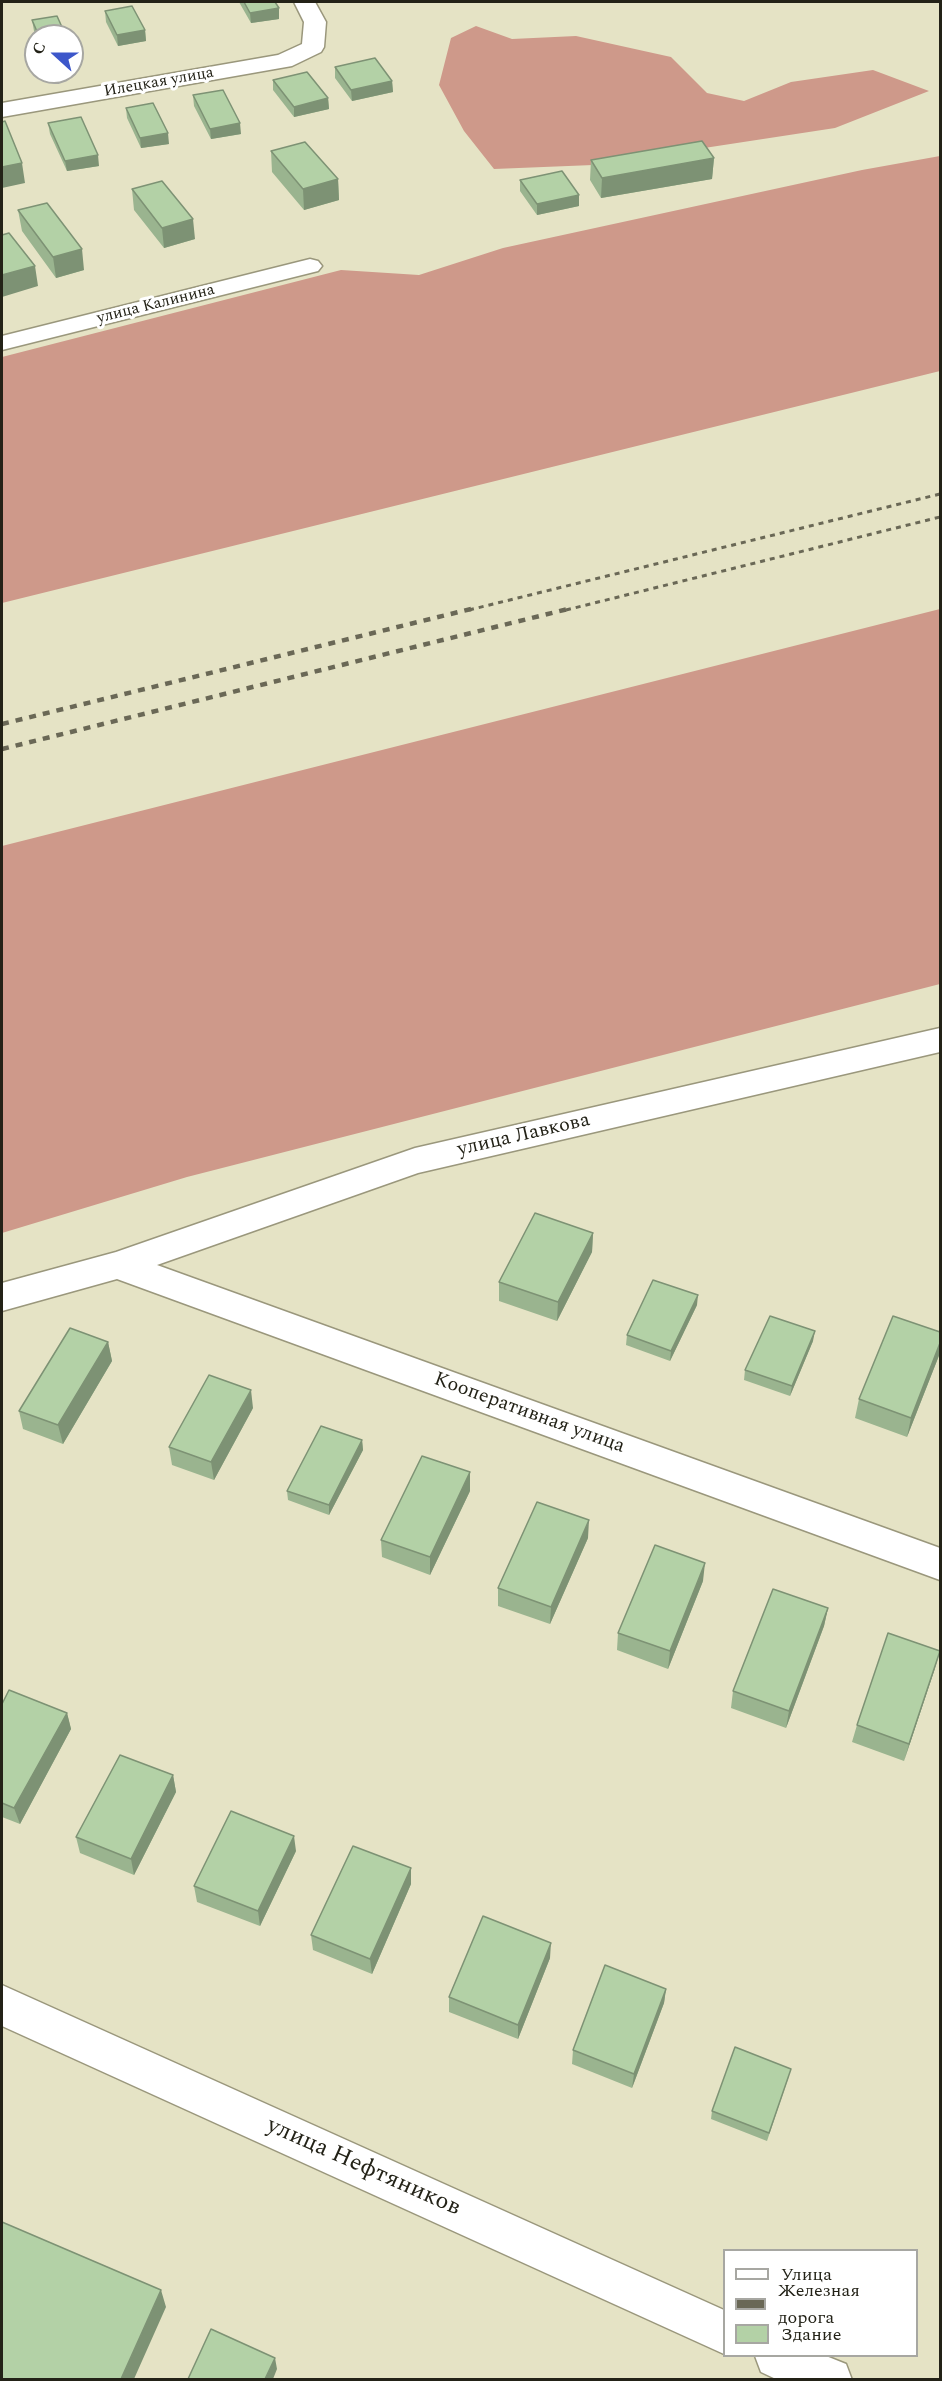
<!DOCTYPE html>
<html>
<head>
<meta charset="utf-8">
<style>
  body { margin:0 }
  #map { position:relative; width:942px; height:2381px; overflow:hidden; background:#e5e3c5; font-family:Spectral,serif }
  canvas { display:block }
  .frame { position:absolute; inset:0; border:3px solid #232217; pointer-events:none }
  .legend { position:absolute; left:723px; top:2249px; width:195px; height:108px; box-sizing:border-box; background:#fff; border:2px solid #a7a7a2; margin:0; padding:8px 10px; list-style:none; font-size:18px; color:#232217 }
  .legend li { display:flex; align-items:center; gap:12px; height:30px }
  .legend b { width:30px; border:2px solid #a7a7a2 }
  .north { position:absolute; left:24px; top:24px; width:60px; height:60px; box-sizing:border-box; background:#fff; border:2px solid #a7a7a2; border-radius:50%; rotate:291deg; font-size:16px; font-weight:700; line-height:24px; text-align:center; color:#232217 }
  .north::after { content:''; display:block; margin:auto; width:21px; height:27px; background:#3d57ca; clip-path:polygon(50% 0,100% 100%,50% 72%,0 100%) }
</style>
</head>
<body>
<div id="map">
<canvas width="942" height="2381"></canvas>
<div class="frame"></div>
<ul class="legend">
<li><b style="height:8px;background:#fff"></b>Улица</li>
<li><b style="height:8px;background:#6a6856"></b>Железная дорога</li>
<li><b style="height:16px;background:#b3d1a6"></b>Здание</li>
</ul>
<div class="north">С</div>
</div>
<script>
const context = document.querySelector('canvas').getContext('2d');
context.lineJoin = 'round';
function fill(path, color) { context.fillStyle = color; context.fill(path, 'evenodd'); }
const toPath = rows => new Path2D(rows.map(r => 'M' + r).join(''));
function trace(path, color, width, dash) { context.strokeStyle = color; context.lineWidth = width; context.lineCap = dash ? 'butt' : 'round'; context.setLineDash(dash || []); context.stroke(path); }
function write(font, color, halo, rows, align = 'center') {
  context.font = font + ' Spectral,serif'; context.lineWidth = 6; context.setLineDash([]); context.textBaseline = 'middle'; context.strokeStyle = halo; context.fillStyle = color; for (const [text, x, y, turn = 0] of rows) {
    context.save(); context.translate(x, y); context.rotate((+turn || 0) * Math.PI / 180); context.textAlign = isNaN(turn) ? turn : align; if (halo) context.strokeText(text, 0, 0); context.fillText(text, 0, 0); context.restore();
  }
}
const forest = toPath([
  [476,26,512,39,576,36,671,57,707,93,744,101,791,82,873,70,929,91,835,128,593,165,494,169,464,131,439,85,451,38],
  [940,156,940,371,2,603,2,357,341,270,419,275,503,248,862,170],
  [940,609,940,984,187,1177,2,1233,2,846]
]);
const street = toPath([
  [294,2,315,2,326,22,324,47,321,52,292,66,2,117,2,103,278,55,302,44,304,22,294,2],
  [310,259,318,261,322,266,318,271,2,350,2,336,310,259],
  [940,1028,940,1052,418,1173,157,1265,940,1548,940,1580,117,1279,2,1311,2,1283,116,1252,415,1148,940,1028],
  [2,1985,724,2310,724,2354,2,2026,2,1985],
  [755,2356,826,2356,846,2364,852,2380,778,2380,761,2372,755,2356]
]);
const railFar1 = toPath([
  [469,610,940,494],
  [566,610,940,517]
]);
const rail = toPath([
  [2,724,475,608],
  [2,749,572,608]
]);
const wall = toPath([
  [239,2,275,2,279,19,251,23],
  [105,11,145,30,146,41,118,46,106,22],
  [32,20,66,36,36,36,34,31],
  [335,67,392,81,393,92,352,101,335,78],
  [273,80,328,98,329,109,294,117,273,90],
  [193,95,241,134,211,139,194,106],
  [126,108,169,144,141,148,127,118],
  [48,123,99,166,67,171,50,134],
  [271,151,338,179,339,200,304,210,272,172],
  [714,158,712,179,601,198,590,180,591,160],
  [520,180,579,206,537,215,520,191],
  [132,189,195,239,164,248,134,210],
  [18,210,84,270,56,278,22,231],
  [593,1233,592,1252,557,1321,499,1301,499,1282],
  [697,1305,670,1361,626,1345,627,1335],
  [813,1341,790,1396,744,1380,745,1370],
  [108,1342,112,1361,63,1444,23,1429,19,1411],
  [940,1353,907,1437,855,1418,859,1399],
  [253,1408,214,1480,172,1465,169,1447],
  [362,1440,363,1450,329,1515,288,1500,287,1491],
  [470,1491,430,1575,382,1557,381,1540],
  [588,1538,550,1624,498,1606,498,1588],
  [703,1581,668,1669,617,1650,618,1633],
  [828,1608,824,1626,786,1728,731,1708,733,1691],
  [935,1668,904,1761,852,1742,857,1725],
  [2,1704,67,1713,71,1729,20,1824,2,1817],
  [173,1775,176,1792,134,1875,80,1853,76,1837],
  [296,1851,260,1926,197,1902,194,1886],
  [411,1868,411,1884,372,1974,313,1950,311,1935],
  [550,1958,518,2039,449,2012,449,1997],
  [666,1989,664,2003,632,2088,572,2064,573,2050],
  [789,2076,767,2141,711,2119,712,2111]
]);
const shadedWall = toPath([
  [279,8,279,19,251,23,250,13],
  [145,30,146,41,118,46,117,35],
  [392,81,393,92,352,101,351,90],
  [328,98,329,109,294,117,294,107],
  [240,123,241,134,211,139,210,129],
  [168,133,169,144,141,148,140,138],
  [98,155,99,166,67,171,65,161],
  [714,158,712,179,601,198,602,178],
  [22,163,25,183,2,188,2,167],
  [338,179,339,200,304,210,303,189],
  [579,195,579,206,537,215,537,204],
  [193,219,195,239,164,248,162,228],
  [82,249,84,270,56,278,53,257],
  [35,266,38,286,2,297,2,275],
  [593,1233,592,1252,557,1321,558,1302],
  [698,1295,697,1305,670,1361,671,1351],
  [815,1331,813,1341,790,1396,792,1386],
  [108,1342,112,1361,63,1444,58,1425],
  [940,1343,940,1353,907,1437,911,1418],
  [251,1390,253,1408,214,1480,211,1462],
  [362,1440,363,1450,329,1515,329,1505],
  [470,1472,470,1491,430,1575,430,1557],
  [589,1520,588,1538,550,1624,551,1607],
  [705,1563,703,1581,668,1669,670,1651],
  [828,1608,824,1626,786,1728,789,1711],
  [940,1651,935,1668,904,1761,909,1744],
  [67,1713,71,1729,20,1824,14,1808],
  [173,1775,176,1792,134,1875,131,1859],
  [294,1836,296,1851,260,1926,258,1911],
  [411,1868,411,1884,372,1974,370,1959],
  [551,1943,550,1958,518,2039,518,2025],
  [666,1989,664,2003,632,2088,634,2074],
  [161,2290,166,2307,134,2379,121,2379],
  [275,2358,277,2369,273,2379,265,2379]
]);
const building = toPath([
  [244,2,275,2,279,8,250,13,244,2],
  [132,6,145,30,117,35,105,11,132,6],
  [57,16,66,36,39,36,32,20,57,16],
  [375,58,392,81,351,90,335,67,375,58],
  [307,72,328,98,294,107,273,80,307,72],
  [223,90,240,123,210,129,193,95,223,90],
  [153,103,168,133,140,138,126,108,153,103],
  [81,117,98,155,65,161,48,123,81,117],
  [5,121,22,163,2,167,2,122,5,121],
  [702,141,714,158,602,178,591,160,702,141],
  [305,142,338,179,303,189,271,151,305,142],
  [562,171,579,195,537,204,520,180,562,171],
  [162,181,193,219,162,228,132,189,162,181],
  [47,203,82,249,53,257,18,210,47,203],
  [9,233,35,266,2,275,2,235,9,233],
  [535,1213,593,1233,558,1302,499,1282,535,1213],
  [653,1280,698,1295,671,1351,627,1335,653,1280],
  [770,1316,815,1331,792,1386,745,1370,770,1316],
  [893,1316,940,1332,940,1343,911,1418,859,1399,893,1316],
  [70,1328,108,1342,58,1425,19,1411,70,1328],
  [209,1375,251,1390,211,1462,169,1447,209,1375],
  [321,1426,362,1440,329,1505,287,1491,321,1426],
  [422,1456,470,1472,430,1557,381,1540,422,1456],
  [537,1502,589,1520,551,1607,498,1588,537,1502],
  [655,1545,705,1563,670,1651,618,1633,655,1545],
  [773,1589,828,1608,789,1711,733,1691,773,1589],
  [888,1633,940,1651,909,1744,857,1725,888,1633],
  [9,1690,67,1713,14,1808,2,1803,2,1704,9,1690],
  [120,1755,173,1775,131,1859,76,1837,120,1755],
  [231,1811,294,1836,258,1911,194,1886,231,1811],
  [353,1846,411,1868,370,1959,311,1935,353,1846],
  [483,1916,551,1943,518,2025,449,1997,483,1916],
  [605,1965,666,1989,634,2074,573,2050,605,1965],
  [735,2047,791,2069,769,2133,712,2111,735,2047],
  [2,2222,161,2290,121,2379,2,2379,2,2222],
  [211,2329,275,2358,265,2379,188,2379,211,2329]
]);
const farStreetnames = [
  ["Илецкая улица",159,83,-10],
  ["улица Калинина",156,305,-14]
];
const streetNames = [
  ["улица Лавкова",524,1136,-13],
  ["Кооперативная улица",529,1414,20]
];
const nearStreetnames = [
  ["улица Нефтяников",363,2168,24]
];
fill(forest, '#ce998a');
trace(street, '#9a977c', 3);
fill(street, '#fff');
trace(railFar1, '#6a6856', 3, [5, 5]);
trace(rail, '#6a6856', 4.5, [7, 7]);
fill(wall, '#9ab48f');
fill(shadedWall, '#7d9274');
fill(building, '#b3d1a6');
trace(building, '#7d9274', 1.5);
write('16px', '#232217', '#fff', farStreetnames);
write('20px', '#232217', '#fff', streetNames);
write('24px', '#232217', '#fff', nearStreetnames);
</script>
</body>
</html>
